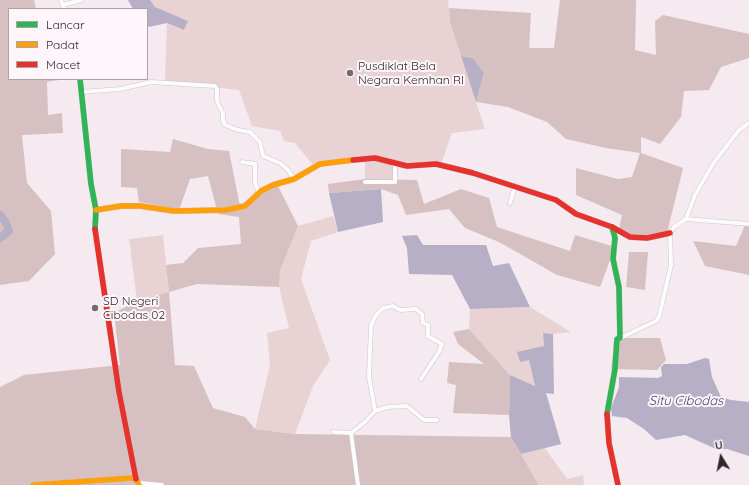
<!DOCTYPE html>
<html>
<head>
<meta charset="utf-8">
<style>
  body { margin:0 }
  #map { position:relative; width:749px; height:485px; overflow:hidden; background:#f4eaf0; font-family:Quicksand,sans-serif }
  canvas { display:block }
  .legend { position:absolute; left:8px; top:8px; width:140px; height:72px; box-sizing:border-box; background:#fef6fb; border:1px solid #aba3a8; margin:0; padding:5px 7px; list-style:none; font-size:12px; color:#2e272b }
  .legend li { display:flex; align-items:center; gap:8px; height:20px }
  .legend b { width:20px; border:1px solid #aba3a8 }
  .north { position:absolute; left:701px; top:437px; width:40px; height:40px; -webkit-text-stroke:3px #fef6fb; paint-order:stroke; rotate:350deg; font-size:11px; font-weight:700; line-height:16px; text-align:center; color:#2e272b }
  .north::after { content:''; display:block; margin:auto; width:14px; height:18px; background:#2e272b; clip-path:polygon(50% 0,100% 100%,50% 72%,0 100%) }
</style>
</head>
<body>
<div id="map">
<canvas width="749" height="485"></canvas>
<ul class="legend">
<li><b style="height:5px;background:#30b455"></b>Lancar</li>
<li><b style="height:5px;background:#ff9f0a"></b>Padat</li>
<li><b style="height:5px;background:#e5322d"></b>Macet</li>
</ul>
<div class="north">U</div>
</div>
<script>
const context = document.querySelector('canvas').getContext('2d');
context.lineJoin = 'round';
function fill(path, color) { context.fillStyle = color; context.fill(path, 'evenodd'); }
const toPath = rows => new Path2D(rows.map(r => 'M' + r).join(''));
function trace(path, color, width, dash) { context.strokeStyle = color; context.lineWidth = width; context.lineCap = dash ? 'butt' : 'round'; context.setLineDash(dash || []); context.stroke(path); }
function write(font, color, halo, rows, align = 'center') {
  context.font = font + ' Quicksand,sans-serif'; context.lineWidth = 4; context.setLineDash([]); context.textBaseline = 'middle'; context.strokeStyle = halo; context.fillStyle = color; for (const [text, x, y, turn = 0] of rows) {
    context.save(); context.translate(x, y); context.rotate((+turn || 0) * Math.PI / 180); context.textAlign = isNaN(turn) ? turn : align; if (halo) context.strokeText(text, 0, 0); context.fillText(text, 0, 0); context.restore();
  }
}
const green = toPath([
  [150,0,448,0,450,23,485,129,452,133,441,164,398,163,397,180,365,179,365,160,314,166,295,143,284,141,280,131,252,126,239,90,165,82,167,23,184,30,188,21,154,7],
  [333,216,338,232,311,241,301,279,330,360,313,386,295,434,255,429,270,365,267,333,289,328,279,287,280,271,298,226],
  [163,235,169,292,137,301,129,239],
  [530,307,571,332,553,334,543,333,544,347,529,360,535,386,510,375,469,329,470,309],
  [544,447,567,479,583,475,584,485,539,485,521,454]
]);
const forest = toPath([
  [0,0,34,0,36,9,9,9,9,79,65,79,47,82,48,115,62,113,63,133,22,135,27,183,51,211,55,254,29,281,0,285],
  [560,0,636,0,635,50,656,55,655,21,663,15,749,34,749,58,721,67,709,90,684,91,681,117,660,144,641,137,641,153,683,168,666,237,618,234,622,215,576,195,576,168,618,179,632,177,640,153,606,148,566,139,547,122,508,107,476,102,484,73,473,58,461,56,450,23,449,8,531,13,529,48,554,48],
  [173,139,208,149,229,151,240,206,277,184,298,226,280,271,279,287,197,284,169,292,175,365,194,366,213,408,245,417,255,429,295,434,511,437,539,485,0,485,0,387,24,375,120,365,114,313,137,301,169,292,166,265,183,263,198,248,241,244,239,217,218,214,208,176,190,179,179,210,139,202,137,188,121,187,121,149,170,152],
  [365,179,417,180,424,204,461,189,489,198,497,227,570,251,575,235,615,247,600,287,557,275,499,242,465,228,449,209,406,215,398,195,381,189,329,193,328,184],
  [745,225,749,226,749,275,705,266,693,241,736,246],
  [629,252,648,252,645,290,626,287],
  [469,329,510,375,509,415,453,413,456,385,447,383,449,362,484,364,458,344,453,332],
  [615,338,660,338,666,360,657,370,611,369]
]);
const water = toPath([
  [128,0,150,0,155,7,188,21,184,30,167,23,149,27,147,25,147,9,133,9],
  [461,56,473,58,484,73,476,102],
  [381,189,383,222,338,232,329,193],
  [417,235,423,245,486,245,493,266,509,263,530,307,470,309,452,275,409,274,407,248,402,236],
  [543,333,553,334,554,394,546,393,561,444,521,454,511,437,509,415,510,375,535,386,529,360,520,362,517,352,544,346],
  [705,358,709,359,712,377,721,397,731,400,749,402,749,456,727,449,716,449,685,435,656,440,644,429,627,418,612,416,611,408,619,387,619,377,658,378,662,376,661,367,664,364,687,364]
]);
const river = toPath([
  [0,215,5,221,9,231,0,238]
]);
const street = toPath([
  [61,0,64,9],
  [63,5,81,0],
  [82,92,120,89,151,82,215,86,217,89,217,101,223,114,223,121,225,125,238,130,250,132,260,142,263,156,280,163,288,170,294,179],
  [242,162,255,164,255,182,259,193],
  [365,182,395,182,395,162],
  [510,203,515,186],
  [686,219,749,224],
  [620,338,656,321,659,317,671,265,670,233,674,227,686,219,695,195,713,164,739,130,749,123],
  [375,411,369,377,371,325,376,315,383,308,393,306,400,310,416,309,422,314,423,323,428,325,428,336,442,344,439,352,421,379],
  [333,432,351,433,366,421,375,411,388,407,407,406,424,420,437,420],
  [351,433,358,485],
  [139,483,162,485]
]);
const fast = toPath([
  [80,79,91,184,96,210,95,229],
  [607,414,615,369,617,339,620,338,619,287,613,259,615,238,612,227]
]);
const slow = toPath([
  [96,210,121,206,140,206,174,211,226,210,245,206,261,191,273,185,294,179,320,164,353,160],
  [33,485,132,478,136,479,139,485]
]);
const jam = toPath([
  [353,160,375,158,407,166,436,164,473,173,556,200,576,214,612,227,630,237,647,238,670,233],
  [95,229,119,392,136,479],
  [607,414,609,443,618,485]
]);
const markers = [
  [350,73,4,"#736b70"],
  [95,308,4,"#736b70"]
];
const poiNames = [
  ["Pusdiklat Bela",358,66],
  ["Negara Kemhan RI",358,80],
  ["SD Negeri",103,301],
  ["Cibodas 02",103,315]
];
const waterNames = [
  ["Situ Cibodas",686,401]
];
fill(green, '#e8d2d3');
fill(forest, '#d7c0c1');
fill(water, '#b6afc5');
trace(river, '#b6afc5', 8);
trace(street, '#cec6cb', 5);
trace(fast, '#cec6cb', 6);
trace(slow, '#cec6cb', 6);
trace(jam, '#cec6cb', 6);
trace(street, '#fdfcfd', 4);
trace(fast, '#30b455', 5.5);
trace(slow, '#ff9f0a', 5.5);
trace(jam, '#e5322d', 5.5);
for (const [x, y, r, color] of markers) { const dot = new Path2D(); dot.arc(x, y, r, 0, 2 * Math.PI); context.fillStyle = color; context.fill(dot); trace(dot, '#fef6fb', 1.5); }
write('12px', '#2e272b', '#fef6fb', poiNames, 'left');
write('italic 13px', '#524672', '#fef6fb', waterNames);
</script>
</body>
</html>
